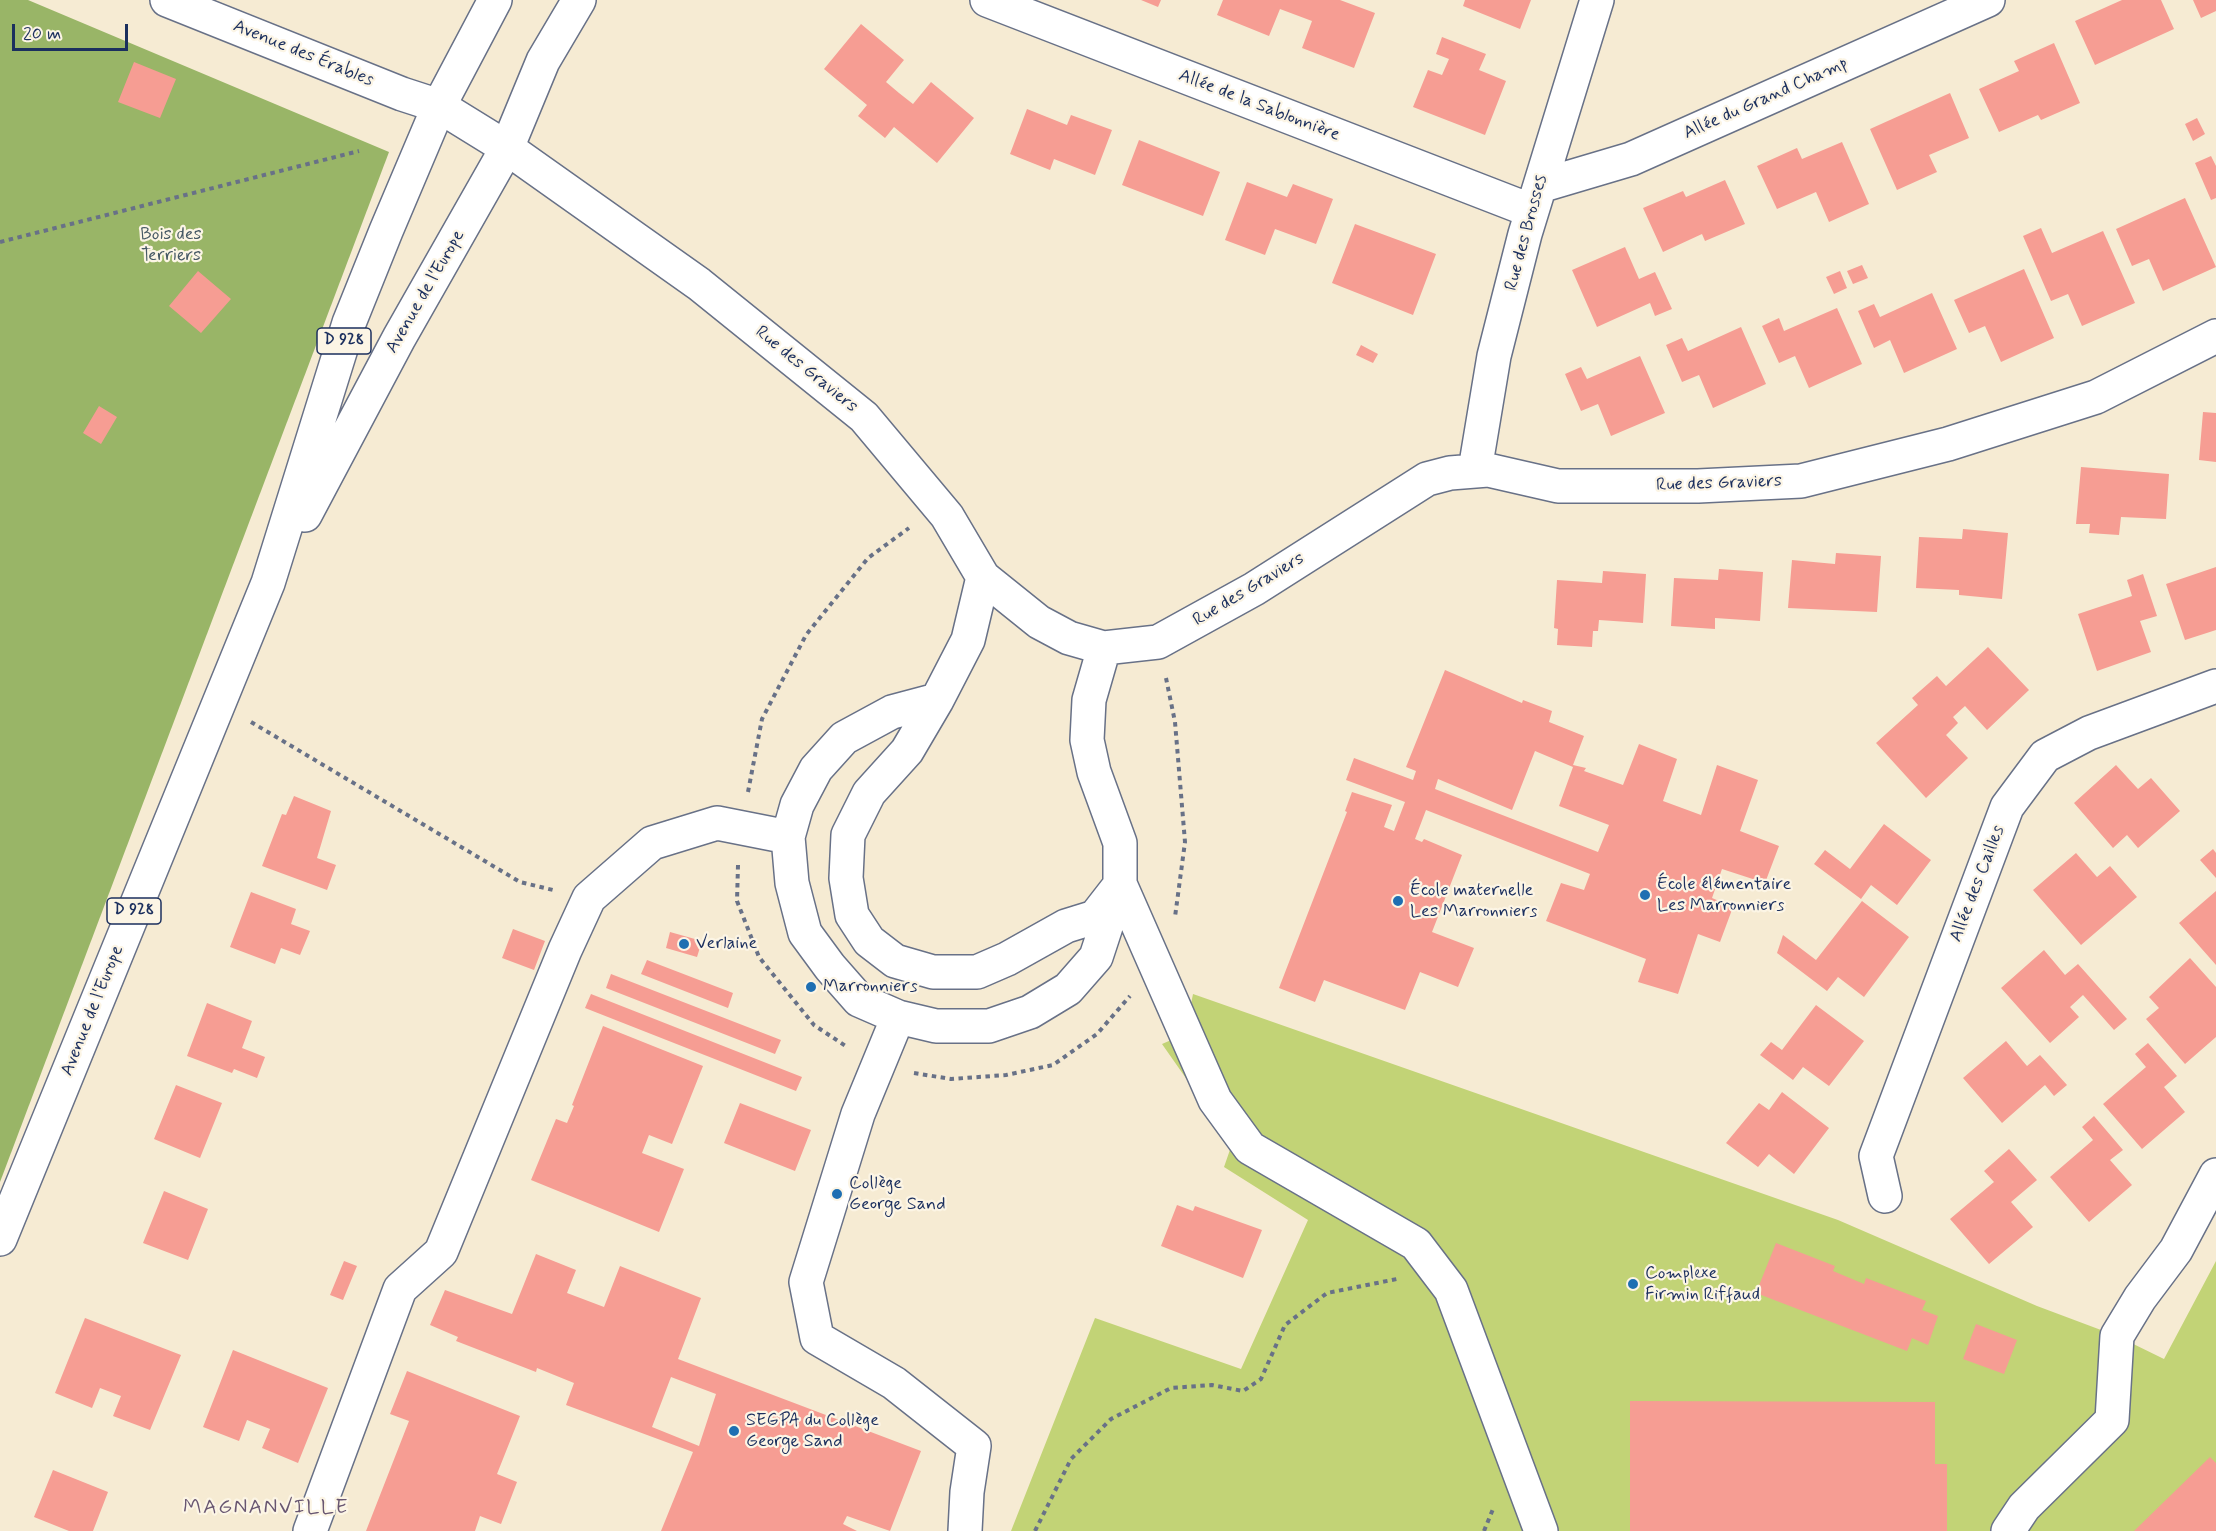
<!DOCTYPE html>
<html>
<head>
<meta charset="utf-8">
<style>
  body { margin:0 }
  #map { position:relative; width:2216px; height:1531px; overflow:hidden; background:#f6ebd3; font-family:Mynerve,sans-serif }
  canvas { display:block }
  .scale { position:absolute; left:12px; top:24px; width:116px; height:27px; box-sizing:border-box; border:3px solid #1b2f5e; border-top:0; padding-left:8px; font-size:18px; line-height:21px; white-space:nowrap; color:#1b2f5e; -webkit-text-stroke:4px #fcf5e5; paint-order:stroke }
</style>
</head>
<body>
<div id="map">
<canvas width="2216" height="1531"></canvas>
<div class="scale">20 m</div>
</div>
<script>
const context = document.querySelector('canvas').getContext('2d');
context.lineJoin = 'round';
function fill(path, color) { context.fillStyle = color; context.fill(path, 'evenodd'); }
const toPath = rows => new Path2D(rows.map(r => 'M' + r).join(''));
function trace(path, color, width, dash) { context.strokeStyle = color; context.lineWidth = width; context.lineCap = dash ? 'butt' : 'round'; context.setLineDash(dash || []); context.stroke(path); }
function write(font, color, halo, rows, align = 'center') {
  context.font = font + ' Mynerve,sans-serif'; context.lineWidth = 4.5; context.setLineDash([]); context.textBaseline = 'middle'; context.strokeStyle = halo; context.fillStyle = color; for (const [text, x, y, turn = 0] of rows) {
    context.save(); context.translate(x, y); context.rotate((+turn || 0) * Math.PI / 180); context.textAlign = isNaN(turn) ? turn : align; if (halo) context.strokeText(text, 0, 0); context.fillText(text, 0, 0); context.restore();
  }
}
const green = toPath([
  [1193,994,1838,1220,2037,1306,2117,1336,2164,1359,2216,1261,2216,1531,1011,1531,1095,1318,1241,1369,1308,1220,1224,1167,1232,1144,1162,1044,1185,1034]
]);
const forest = toPath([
  [0,0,28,0,389,152,0,1182]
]);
const building = toPath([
  [1141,0,1161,0,1158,7],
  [1223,0,1340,0,1375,13,1354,68,1302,48,1312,21,1280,9,1269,36,1217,15],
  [1465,0,1531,0,1520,29,1463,6],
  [2122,0,2161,0,2174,29,2095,65,2075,21],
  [2193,0,2216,0,2216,11,2201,18],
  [861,24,904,60,886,82,899,93,913,104,931,82,974,118,937,163,894,127,885,138,858,116,867,105,824,69],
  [1442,37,1486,54,1479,70,1506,81,1485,135,1413,107,1428,70,1442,75,1449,59,1436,54],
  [2054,43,2080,103,2041,120,2038,115,1999,132,1979,89,2019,71,2014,61],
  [134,62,176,79,160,118,118,102],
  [1950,93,1969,138,1929,155,1937,172,1897,190,1870,129],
  [1027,109,1067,125,1071,115,1112,130,1095,175,1054,159,1050,170,1010,154],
  [2197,118,2205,134,2193,141,2185,124],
  [1139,140,1220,172,1203,216,1122,185],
  [1842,142,1869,204,1829,222,1816,192,1777,209,1757,166,1797,148,1802,159],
  [2211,156,2216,166,2216,198,2211,200,2195,163],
  [1725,180,1745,224,1705,241,1702,234,1663,252,1643,208,1683,191,1686,197],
  [1247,182,1287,197,1293,184,1333,199,1316,244,1275,229,1265,255,1225,240],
  [2185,198,2216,267,2163,291,2149,259,2132,266,2116,229],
  [1355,224,1436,254,1413,315,1332,283],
  [2041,228,2052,253,2103,231,2135,303,2082,326,2068,294,2051,301,2023,236],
  [1625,247,1639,279,1655,272,1672,309,1655,316,1650,303,1597,327,1572,270],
  [1862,265,1868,278,1853,284,1847,271],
  [2024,269,2054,338,2001,362,1985,326,1969,333,1954,300],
  [198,271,231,299,201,333,169,306],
  [1840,271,1847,288,1834,294,1826,277],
  [1932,293,1957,349,1904,373,1890,340,1874,348,1858,311,1874,304,1880,317],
  [1837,308,1862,364,1809,388,1795,356,1779,363,1762,326,1779,318,1784,331],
  [1741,327,1766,384,1713,408,1699,375,1682,382,1666,345,1682,338,1688,351],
  [1361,345,1378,354,1373,363,1356,355],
  [1640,356,1665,413,1611,436,1598,404,1581,411,1565,374,1581,367,1587,379],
  [99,406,117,417,101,444,83,433],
  [2203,412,2216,413,2216,462,2199,460],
  [2081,467,2169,474,2166,519,2121,517,2119,535,2089,533,2090,524,2076,524],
  [1963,529,2008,533,2002,599,1959,595,1959,590,1916,588,1919,537,1962,539],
  [1836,553,1881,556,1877,612,1788,608,1792,560,1835,564],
  [2216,567,2216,630,2185,640,2166,584],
  [1719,569,1763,572,1760,621,1715,618,1715,629,1671,626,1674,578,1718,580],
  [1603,571,1646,574,1643,623,1599,620,1598,631,1593,631,1592,647,1557,645,1558,629,1554,628,1557,580,1602,583],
  [2143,574,2157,616,2140,621,2151,652,2097,671,2078,614,2132,596,2127,580],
  [1988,647,2029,690,1987,730,1965,706,1953,717,1958,723,1946,735,1968,758,1926,798,1876,743,1918,705,1912,698,1937,676,1946,686],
  [1445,670,1522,703,1523,700,1552,711,1549,722,1584,736,1573,765,1586,768,1584,771,1623,785,1639,744,1677,759,1663,801,1701,815,1717,765,1758,780,1740,831,1779,846,1765,883,1722,869,1712,898,1733,907,1720,942,1698,934,1678,994,1638,982,1646,959,1546,921,1561,883,1584,890,1590,874,1426,810,1415,839,1422,842,1424,839,1462,855,1432,932,1474,948,1458,987,1420,972,1405,1010,1324,980,1315,1002,1279,988,1347,812,1345,811,1352,792,1392,805,1384,827,1394,831,1405,802,1346,780,1354,758,1413,780,1416,771,1406,767],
  [1535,751,1573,767,1559,806,1609,825,1598,852,1435,789,1438,779,1512,810],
  [2116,765,2138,789,2151,778,2180,811,2138,848,2127,835,2113,848,2074,803],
  [294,796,331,811,317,858,336,865,327,890,262,866,282,814,286,815],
  [1884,824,1931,860,1897,905,1871,885,1861,899,1814,864,1825,850,1850,869],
  [2213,849,2216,853,2216,878,2200,860],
  [2076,853,2097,877,2110,866,2137,897,2081,945,2033,890],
  [2216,891,2216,965,2179,923],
  [251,892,296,909,291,924,310,931,300,955,281,948,275,964,230,947],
  [1862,901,1909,937,1864,997,1838,977,1827,991,1777,953,1783,935,1816,960],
  [513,929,545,941,534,970,502,958],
  [670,932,702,941,697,957,666,948],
  [2044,950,2065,975,2078,964,2127,1019,2114,1030,2083,995,2070,1007,2079,1017,2050,1043,2001,988],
  [2190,958,2216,987,2216,1037,2185,1064,2146,1019,2159,1008,2149,997],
  [647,960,733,993,728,1008,641,974],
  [611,974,781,1040,775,1054,606,988],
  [591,994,802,1077,796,1091,585,1008],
  [207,1003,252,1021,242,1048,265,1057,257,1078,234,1069,232,1073,187,1056],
  [1816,1005,1864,1041,1829,1086,1803,1067,1793,1080,1760,1055,1771,1042,1782,1050],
  [603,1026,703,1066,672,1144,649,1135,642,1153,684,1169,659,1232,531,1180,556,1119,567,1123,574,1106,572,1105],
  [2006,1041,2027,1066,2040,1055,2067,1085,2054,1096,2045,1085,2002,1123,1963,1078],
  [2148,1043,2177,1076,2164,1087,2185,1112,2142,1149,2103,1104,2146,1067,2135,1054],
  [176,1085,222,1103,200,1158,154,1139],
  [1782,1092,1829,1128,1794,1174,1769,1154,1758,1167,1726,1143,1759,1103,1769,1110],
  [740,1103,811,1130,795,1171,724,1143],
  [2094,1116,2123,1150,2110,1160,2132,1185,2089,1222,2050,1177,2093,1140,2082,1127],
  [2009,1149,2037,1180,2011,1202,2033,1227,1989,1264,1950,1219,1994,1182,1984,1171],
  [164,1191,208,1209,188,1260,143,1243],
  [1177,1205,1193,1211,1195,1206,1262,1230,1243,1278,1161,1246],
  [1776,1243,1835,1266,1833,1271,1864,1284,1866,1278,1926,1301,1922,1310,1938,1316,1928,1345,1912,1338,1907,1351,1756,1293],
  [536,1254,576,1270,567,1293,604,1307,620,1266,701,1298,678,1359,921,1451,890,1531,847,1516,843,1524,857,1531,661,1531,693,1452,566,1405,574,1383,537,1368,536,1372,456,1341,458,1337,430,1325,445,1290,512,1314],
  [671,1377,716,1394,699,1446,652,1427],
  [344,1261,357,1266,343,1300,330,1295],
  [85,1318,181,1355,150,1430,113,1416,121,1396,100,1388,92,1408,55,1393],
  [1976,1324,2017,1340,2004,1374,1963,1359],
  [233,1350,328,1388,298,1463,262,1448,270,1429,247,1420,239,1441,203,1427],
  [407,1371,520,1416,497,1474,517,1482,501,1524,480,1516,475,1531,366,1531,409,1421,390,1414],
  [1630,1401,1935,1402,1935,1464,1947,1464,1947,1531,1630,1531],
  [2210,1457,2216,1463,2216,1531,2134,1531],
  [53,1470,108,1492,93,1531,69,1531,34,1517]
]);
const path = toPath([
  [0,242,359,151],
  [1166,678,1175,722,1185,842,1175,917],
  [251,722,520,882,553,890],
  [748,792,762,719,806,635,868,558,909,528],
  [738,865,737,901,759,957,814,1025,847,1047],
  [914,1073,951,1079,1006,1075,1053,1065,1097,1034,1130,996],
  [1035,1531,1071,1459,1111,1419,1171,1388,1212,1385,1243,1391,1261,1379,1285,1325,1327,1293,1397,1279],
  [1484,1531,1493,1509]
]);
const minor = toPath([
  [167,0,402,94,439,106,507,148,699,284,864,417,947,516,983,577,1039,622,1069,638,1104,648,1158,642,1254,589,1427,479,1450,473,1488,470,1558,486,1698,486,1801,481,1948,444,2096,397,2216,336],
  [987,0,1532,211],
  [1540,186,1631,159,1988,0],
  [1475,470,1494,356,1525,234,1597,0],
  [983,577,968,640,937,700,907,751,869,793,848,835,846,878,852,915,869,941,895,961,933,972,977,972,1007,959,1066,926,1095,917,1116,890],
  [937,700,892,712,844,738,816,769,797,805,788,837,792,883,805,933,830,967,859,1000,898,1017,936,1026,989,1026,1030,1012,1068,989,1096,957,1120,884,1120,843,1094,772,1087,740,1089,700,1104,648],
  [1120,884,1215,1100,1250,1148,1416,1244,1451,1290,1541,1531],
  [898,1017,858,1114,806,1282,817,1338,894,1383,974,1446,967,1492,965,1531],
  [1885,1196,1876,1156,2007,807,2045,756,2089,733,2216,686],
  [310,1531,400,1289,441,1252,565,950,589,898,652,843,717,823,788,837],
  [2008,1531,2024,1507,2112,1420,2117,1336,2140,1298,2176,1250,2216,1175]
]);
const major = toPath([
  [305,515,399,338,507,148,543,61,579,0],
  [0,1239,268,583,349,323,386,231,439,106,495,0]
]);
const markers = [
  [1645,895,6,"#1f6fb2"],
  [1398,901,6,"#1f6fb2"],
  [684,944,6,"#1f6fb2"],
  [811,987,6,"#1f6fb2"],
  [837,1194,6,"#1f6fb2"],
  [1633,1284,6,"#1f6fb2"],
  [734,1431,6,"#1f6fb2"]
];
const shields = [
  [344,341,54],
  [134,911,54]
];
const shieldNames = [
  ["D 928",344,341],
  ["D 928",134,911]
];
const streetNames = [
  ["Avenue des Érables",303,54,22],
  ["Allée du Grand Champ",1766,99,-24],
  ["Allée de la Sablonnière",1259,106,21],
  ["Rue des Brosses",1527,233,-75],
  ["Avenue de l'Europe",426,292,-60],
  ["Rue des Graviers",806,370,39],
  ["Rue des Graviers",1719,484,-2],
  ["Rue des Graviers",1249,590,-31],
  ["Allée des Cailles",1978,884,-69],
  ["Avenue de l'Europe",93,1011,-68]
];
const parkNames = [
  ["Bois des",171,235],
  ["Terriers",171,256]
];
const poiNames = [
  ["École élémentaire",1657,885],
  ["Les Marronniers",1657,906],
  ["École maternelle",1410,891],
  ["Les Marronniers",1410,912],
  ["Verlaine",696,944],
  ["Marronniers",823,987],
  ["Collège",849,1184],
  ["George Sand",849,1205],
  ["Complexe",1645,1274],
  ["Firmin Riffaud",1645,1295],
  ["SEGPA du Collège",746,1421],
  ["George Sand",746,1442]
];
const quarterNames = [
  ["MAGNANVILLE",266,1509]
];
fill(green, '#c2d376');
fill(forest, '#99b567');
fill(building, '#f69d93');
trace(minor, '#687187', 36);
trace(major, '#687187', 36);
trace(path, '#687187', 4, [4.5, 4.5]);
trace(minor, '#fff', 33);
trace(major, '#fff', 33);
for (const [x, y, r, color] of markers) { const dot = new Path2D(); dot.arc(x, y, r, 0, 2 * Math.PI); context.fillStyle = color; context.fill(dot); trace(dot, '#fcf5e5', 2); }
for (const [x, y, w] of shields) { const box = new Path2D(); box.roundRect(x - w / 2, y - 13, w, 26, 4.5); context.fillStyle = '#fcf5e5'; context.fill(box); trace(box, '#1b2f5e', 1.5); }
write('bold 16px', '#1b2f5e', null, shieldNames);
write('18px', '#1b2f5e', '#fcf5e5', streetNames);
write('18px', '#455864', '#fcf5e5', parkNames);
write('18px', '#1b2f5e', '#fcf5e5', poiNames, 'left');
context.letterSpacing = '1.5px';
write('21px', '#685671', '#fcf5e5', quarterNames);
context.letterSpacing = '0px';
</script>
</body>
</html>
